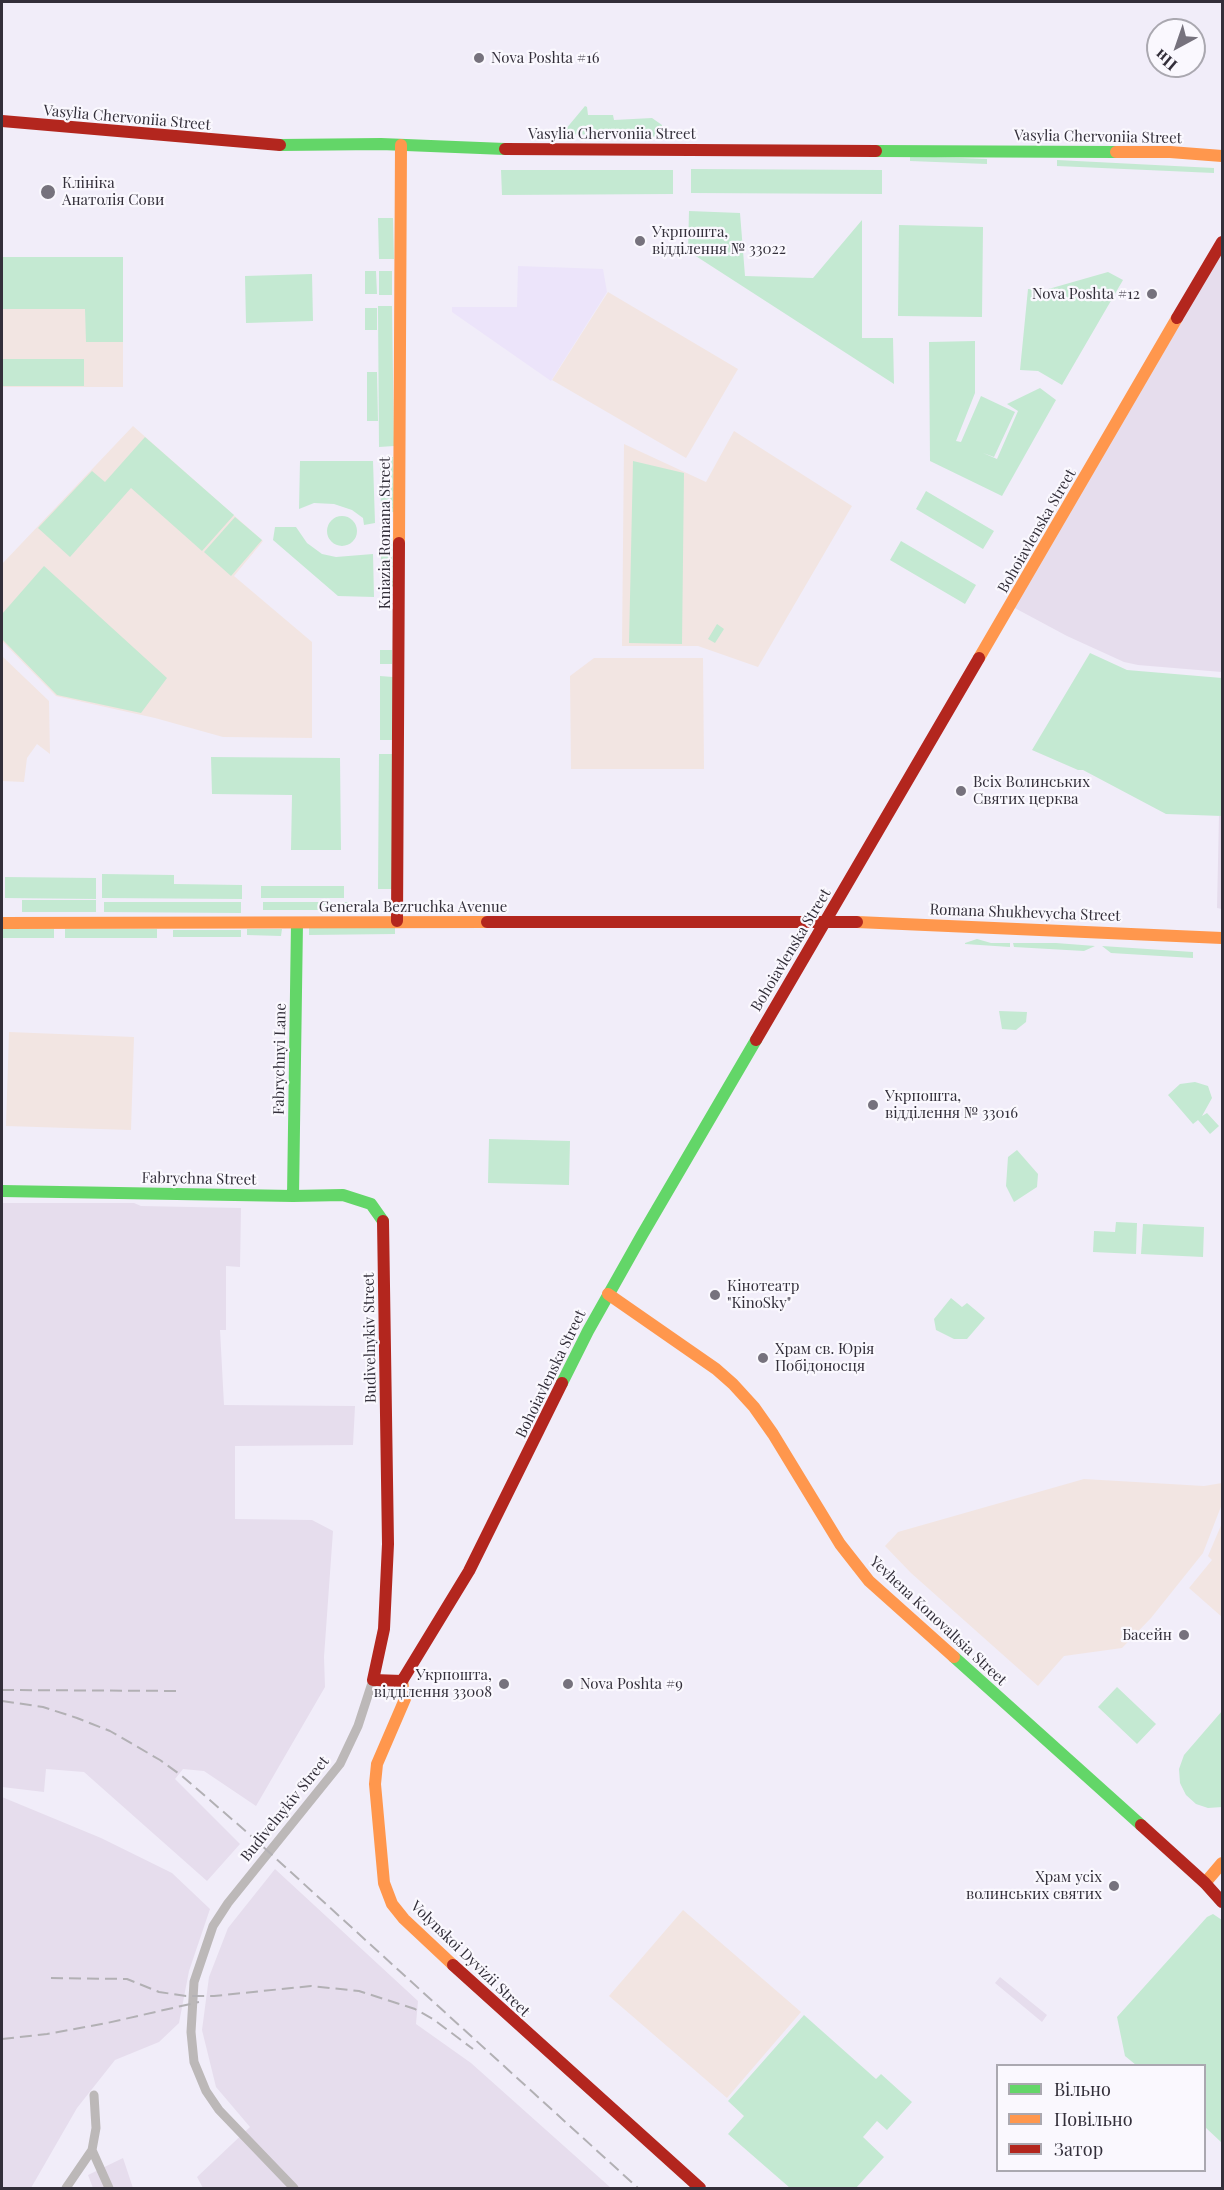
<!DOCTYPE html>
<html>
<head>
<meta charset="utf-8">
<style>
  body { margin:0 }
  #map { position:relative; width:1224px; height:2190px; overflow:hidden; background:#f1edf9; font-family:"Playfair Display",serif }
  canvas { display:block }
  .frame { position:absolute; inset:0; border:3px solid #332f3a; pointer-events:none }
  .legend { position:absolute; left:996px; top:2064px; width:210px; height:108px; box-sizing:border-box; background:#faf8fe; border:2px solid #aaa8b0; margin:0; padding:8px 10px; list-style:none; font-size:18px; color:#332f3a }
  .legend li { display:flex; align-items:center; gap:12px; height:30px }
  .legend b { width:30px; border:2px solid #aaa8b0 }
  .north { position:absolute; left:1146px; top:18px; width:60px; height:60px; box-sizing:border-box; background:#faf8fe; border:2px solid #aaa8b0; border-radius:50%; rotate:220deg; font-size:16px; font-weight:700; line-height:24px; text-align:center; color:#332f3a }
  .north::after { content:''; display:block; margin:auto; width:21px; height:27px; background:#76727d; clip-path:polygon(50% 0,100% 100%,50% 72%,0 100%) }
</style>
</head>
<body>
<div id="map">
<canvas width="1224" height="2190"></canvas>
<div class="frame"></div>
<ul class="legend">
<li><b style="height:8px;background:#63d668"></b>Вільно</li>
<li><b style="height:8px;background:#ff974d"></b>Повільно</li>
<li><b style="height:8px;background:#b3261e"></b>Затор</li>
</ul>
<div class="north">Пн</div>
</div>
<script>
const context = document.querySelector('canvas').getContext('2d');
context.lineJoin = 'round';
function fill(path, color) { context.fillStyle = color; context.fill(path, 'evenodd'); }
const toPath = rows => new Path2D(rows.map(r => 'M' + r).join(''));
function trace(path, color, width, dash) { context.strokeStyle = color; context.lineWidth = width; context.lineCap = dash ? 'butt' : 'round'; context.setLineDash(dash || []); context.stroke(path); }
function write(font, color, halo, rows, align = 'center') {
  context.font = font + ' "Playfair Display",serif'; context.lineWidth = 4.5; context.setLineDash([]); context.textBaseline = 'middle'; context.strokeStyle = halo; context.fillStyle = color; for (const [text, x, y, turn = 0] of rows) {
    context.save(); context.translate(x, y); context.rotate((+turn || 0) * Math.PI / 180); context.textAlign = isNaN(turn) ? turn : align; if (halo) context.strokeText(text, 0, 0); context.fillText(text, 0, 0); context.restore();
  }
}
const built = toPath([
  [518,266,603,269,607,292,551,381,452,312,452,307,517,307]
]);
const industrial = toPath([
  [1222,242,1222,672,1138,665,1124,662,1067,636,1011,606],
  [1219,816,1222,816,1222,909,1217,908],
  [2,1203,134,1203,141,1206,241,1208,240,1267,226,1266,226,1330,220,1330,224,1405,355,1406,353,1445,235,1446,235,1519,312,1520,333,1531,324,1657,325,1687,256,1806,204,1771,183,1769,175,1779,240,1844,207,1881,84,1772,46,1769,44,1792,2,1787],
  [2,1797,101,1838,172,1873,210,1909,189,1971,179,2023,159,2042,115,2060,77,2108,31,2188,2,2188],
  [275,1869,418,2001,416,2024,471,2063,611,2188,203,2188,197,2177,250,2127,216,2087,202,2030,209,1977,228,1928],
  [1000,1977,1047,2015,1042,2022,995,1983],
  [123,2158,133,2188,93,2188,88,2175]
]);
const education = toPath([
  [2,257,123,257,123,387,2,387],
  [608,292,738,369,686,458,552,380],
  [133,426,263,541,234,576,312,642,312,738,223,737,155,718,56,696,2,641,2,564],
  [734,431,852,506,758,667,698,646,622,646,624,444,706,482],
  [2,656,49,701,50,754,37,744,27,758,24,782,2,781],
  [594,658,703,658,704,769,571,769,570,676],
  [9,1032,134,1037,131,1130,6,1126],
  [1084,1479,1204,1486,1222,1483,1222,1504,1203,1553,1151,1618,1122,1648,1064,1656,1038,1686,911,1573,885,1546,898,1532],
  [1222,1523,1222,1617,1189,1588,1212,1560,1208,1556],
  [683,1910,801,2012,727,2098,609,1996]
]);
const green = toPath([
  [585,106,587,107,588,115,613,115,614,120,652,118,662,125,663,137,565,134,565,130],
  [910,156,987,159,987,164,910,161],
  [1057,160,1214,168,1214,173,1057,166],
  [691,169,882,170,882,194,691,193],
  [501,170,673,170,673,194,502,195],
  [689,211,740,213,745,276,813,278,862,220,862,338,893,338,894,384,688,251],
  [378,218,393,218,394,259,379,259],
  [899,225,983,227,982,317,898,316],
  [2,257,123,257,123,342,86,342,85,309,2,309],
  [365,271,376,271,377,294,365,294],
  [379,271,392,271,392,295,379,295],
  [1108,272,1123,280,1062,385,1038,371,1020,370,1028,289,1045,290],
  [312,274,313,321,246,323,245,276],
  [378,306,392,306,394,446,379,447],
  [365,308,377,308,377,330,365,330],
  [975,341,975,393,956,441,961,442,981,396,1015,412,994,457,983,453,997,459,1018,411,1007,404,1040,388,1056,400,1002,496,930,461,929,342],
  [2,359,84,359,84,386,2,386],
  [367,372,377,372,378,421,367,421],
  [145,437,234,515,202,551,131,488,70,557,38,528,92,471,105,482],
  [380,457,393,457,394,512,381,512],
  [300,461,373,461,375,523,364,525,363,518,352,510,334,504,314,503,299,509],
  [633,461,684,473,682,644,629,643],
  [926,491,994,531,983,549,916,509],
  '327 531a15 15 0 1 1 30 0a15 15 0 1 1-30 0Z',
  [235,517,262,540,231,576,204,552],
  [275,527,296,527,307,543,322,554,336,557,373,554,374,597,338,596,273,540],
  [381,534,392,534,393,587,381,588],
  [901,541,976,585,965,604,890,560],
  [44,566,167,678,141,713,57,695,2,639,2,614],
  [717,624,724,629,715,643,708,639],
  [380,650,392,650,392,664,380,664],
  [1090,653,1127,670,1222,678,1222,816,1166,814,1083,770,1078,770,1032,750],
  [380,676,393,677,393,740,380,740],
  [379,754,393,754,393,889,378,889],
  [211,757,340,758,341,850,291,850,292,795,212,794],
  [102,874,174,875,174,884,242,885,242,899,102,898],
  [5,877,96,878,96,899,5,898],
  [261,886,344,886,344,898,261,898],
  [22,900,96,900,96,912,22,912],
  [104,902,241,902,241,913,104,912],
  [263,902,368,902,368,910,263,910],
  [395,926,395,934,309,935,309,927],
  [2,929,54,929,54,938,2,938],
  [65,929,157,929,157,938,65,938],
  [247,929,282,929,281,936,247,935],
  [173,930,241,930,241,937,173,937],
  [977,939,991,943,1010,943,1010,947,965,944,965,943],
  [1013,943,1056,943,1095,946,1084,951,1014,947],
  [1102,946,1193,952,1193,958,1111,953],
  [999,1011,1027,1012,1026,1022,1016,1030,1002,1029],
  [1195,1082,1208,1086,1212,1098,1202,1116,1207,1113,1219,1126,1210,1134,1198,1120,1193,1124,1168,1095,1180,1084],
  [489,1139,570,1141,569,1185,488,1183],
  [1017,1150,1038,1174,1037,1187,1014,1202,1006,1186,1008,1157],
  [1116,1222,1137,1223,1136,1254,1093,1252,1094,1231,1115,1232],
  [1143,1224,1204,1227,1203,1257,1141,1254],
  [951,1298,962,1307,967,1303,985,1318,967,1339,954,1339,936,1330,934,1319],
  [1117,1687,1156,1724,1137,1744,1098,1707],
  [1222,1711,1222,1807,1208,1808,1196,1804,1186,1795,1180,1783,1179,1769,1184,1755],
  [1213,1914,1222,1920,1222,2143,1205,2127,1204,2066,1136,2065,1125,2056,1117,2017,1207,1917],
  [804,2015,876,2079,881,2074,912,2102,887,2130,877,2121,863,2137,884,2157,856,2188,790,2188,728,2134,744,2116,728,2101]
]);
const street = toPath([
  [92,2150,109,2188],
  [66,2188,92,2150,96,2128,94,2095],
  [294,2188,219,2110,206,2091,194,2062,191,2032,194,1982,213,1926,228,1903,340,1764,358,1726,373,1680]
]);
const fast = toPath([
  [280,145,381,144,505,149],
  [876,151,1116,152],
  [2,1191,293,1196,343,1195,371,1204,383,1221],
  [293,1196,297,923],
  [562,1383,588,1331,642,1235,756,1040],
  [954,1657,1141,1825]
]);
const slow = toPath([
  [1116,152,1170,152,1222,156],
  [399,543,401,145],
  [979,658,1177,318],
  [857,922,1222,938],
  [2,923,487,922],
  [608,1294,716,1369,733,1384,754,1407,773,1434,840,1544,869,1581,954,1657],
  [402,1681,405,1699,377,1764,375,1784,384,1883,392,1904,404,1919,453,1965],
  [1205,1883,1222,1863]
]);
const jam = toPath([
  [2,121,280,145],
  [505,149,876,151],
  [1177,318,1222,242],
  [397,921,399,543],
  [487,922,857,922],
  [756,1040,979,658],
  [383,1221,388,1544,384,1629,373,1680,402,1681],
  [402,1681,469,1571,562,1383],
  [1141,1825,1205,1883,1222,1902],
  [453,1965,700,2188]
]);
const rail = toPath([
  [2,1690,181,1691],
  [2,1701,43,1707,77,1718,110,1731,160,1760,182,1776,249,1834,638,2188],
  [51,1978,127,1979,159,1992,186,1996,214,1996,311,1986,359,1991,415,2009,433,2019,473,2049],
  [2,2039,47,2034,107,2023,199,2002]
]);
const markers = [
  [479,58,6,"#76727d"],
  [48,192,8,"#76727d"],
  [640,241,6,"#76727d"],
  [1152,294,6,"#76727d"],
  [961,791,6,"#76727d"],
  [873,1105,6,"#76727d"],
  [715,1295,6,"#76727d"],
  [763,1358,6,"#76727d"],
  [1184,1635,6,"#76727d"],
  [504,1684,6,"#76727d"],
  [568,1684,6,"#76727d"],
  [1114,1886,6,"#76727d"]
];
const poiNames = [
  ["Nova Poshta #16",491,58],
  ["Клініка",62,183],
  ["Анатолія Сови",62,200],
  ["Укрпошта,",652,232],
  ["відділення № 33022",652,249],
  ["Nova Poshta #12",1140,294,"right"],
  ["Всіх Волинських",973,782],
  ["Святих церква",973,799],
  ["Укрпошта,",885,1096],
  ["відділення № 33016",885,1113],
  ["Кінотеатр",727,1286],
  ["\"KinoSky\"",727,1303],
  ["Храм св. Юрія",775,1349],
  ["Побідоносця",775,1366],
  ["Басейн",1172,1635,"right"],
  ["Укрпошта,",492,1675,"right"],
  ["відділення 33008",492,1692,"right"],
  ["Nova Poshta #9",580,1684],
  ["Храм усіх",1102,1877,"right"],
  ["волинських святих",1102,1894,"right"]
];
const streetNames = [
  ["Vasylia Chervoniia Street",127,118,5],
  ["Vasylia Chervoniia Street",612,134],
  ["Vasylia Chervoniia Street",1098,137,1],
  ["Bohoiavlenska Street",1037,531,-60],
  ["Kniazia Romana Street",385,533,-90],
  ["Generala Bezruchka Avenue",413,907],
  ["Romana Shukhevycha Street",1025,913,2],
  ["Bohoiavlenska Street",791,950,-59],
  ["Fabrychnyi Lane",280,1059,-89],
  ["Fabrychna Street",199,1179,1],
  ["Budivelnykiv Street",370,1338,-91],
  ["Bohoiavlenska Street",551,1374,-64],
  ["Yevhena Konovaltsia Street",938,1621,43],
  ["Budivelnykiv Street",285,1809,-51],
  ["Volynskoi Dyvizii Street",470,1959,44]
];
fill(built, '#ece4fa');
fill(industrial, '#e6dded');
fill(education, '#f2e5e2');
fill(green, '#c4e9d2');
trace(street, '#bcb8b8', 9);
trace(fast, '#63d668', 12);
trace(slow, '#ff974d', 12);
trace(jam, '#b3261e', 12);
trace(rail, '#b2b0b4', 2, [12, 6]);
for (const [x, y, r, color] of markers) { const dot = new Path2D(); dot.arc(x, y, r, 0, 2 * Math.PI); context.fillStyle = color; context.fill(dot); trace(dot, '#faf8fe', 2); }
write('15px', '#332f3a', '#faf8fe', poiNames, 'left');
write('15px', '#332f3a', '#faf8fe', streetNames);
</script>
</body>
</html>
